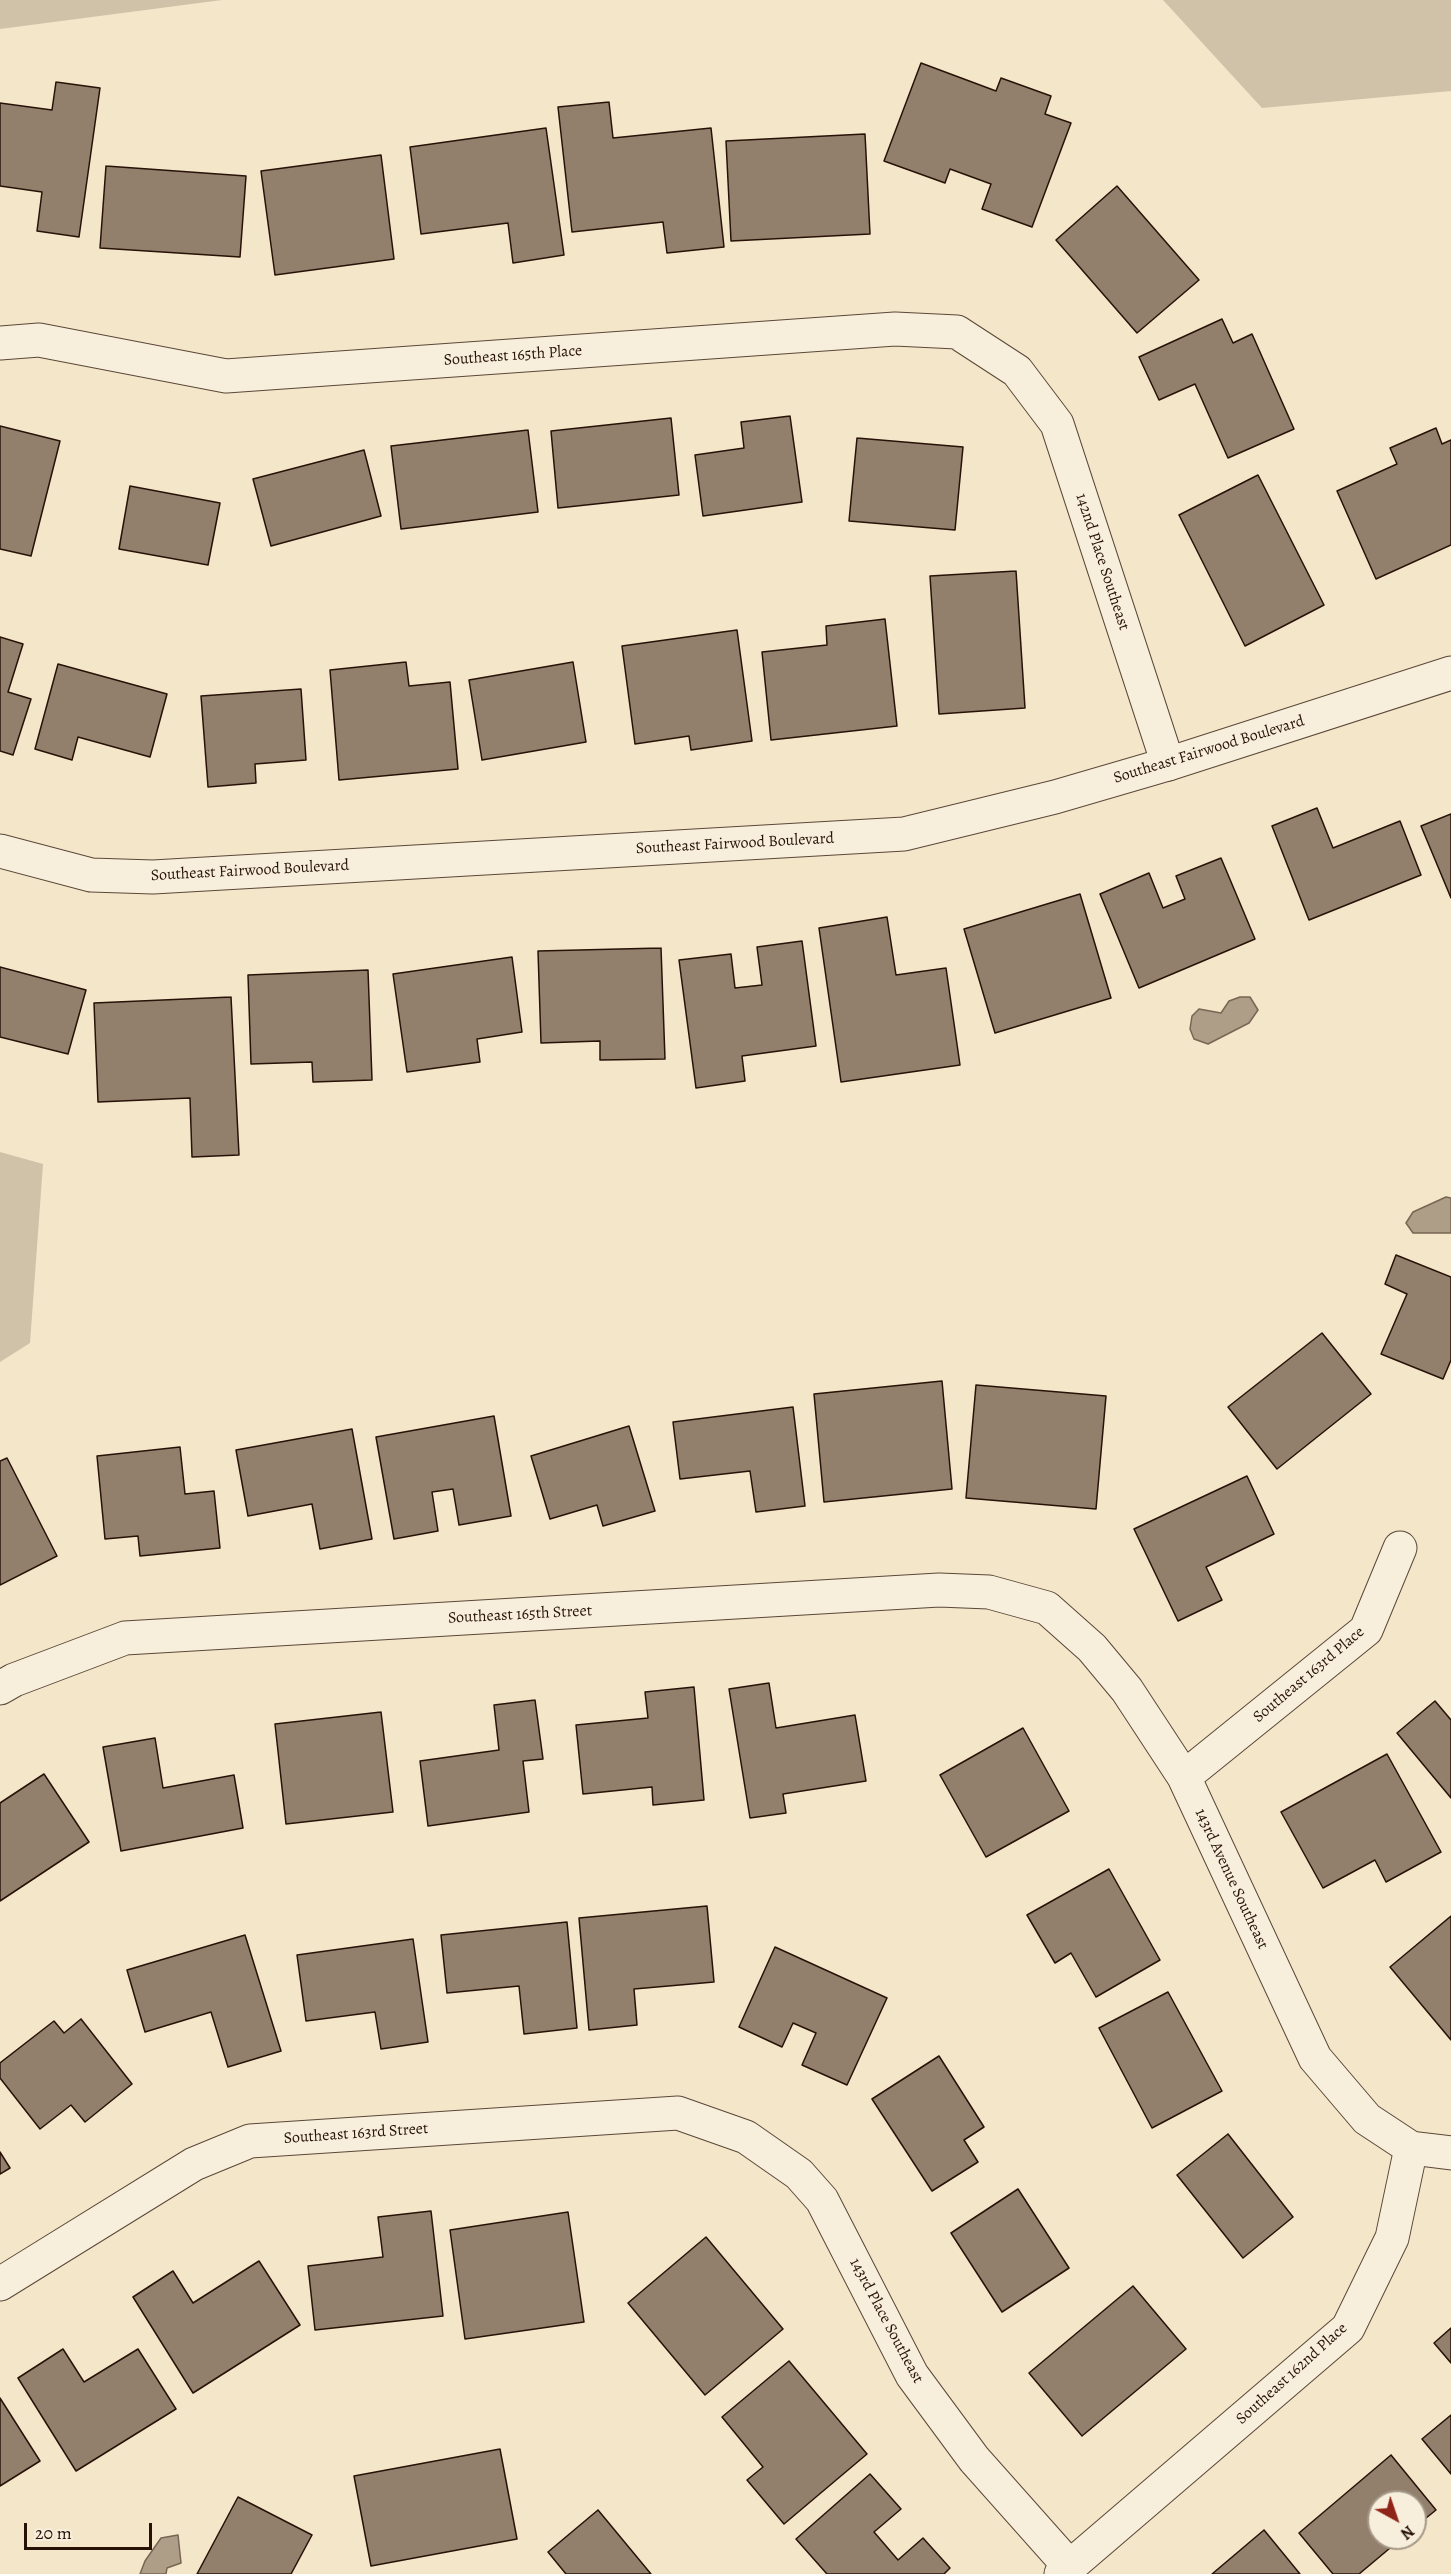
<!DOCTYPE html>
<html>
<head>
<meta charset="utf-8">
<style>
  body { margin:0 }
  #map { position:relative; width:1451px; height:2574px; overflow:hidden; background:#f3e6c9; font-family:Alegreya,serif }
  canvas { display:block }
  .north { position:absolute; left:1367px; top:2490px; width:60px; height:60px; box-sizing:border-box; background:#f7efdc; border:2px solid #a49787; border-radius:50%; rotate:140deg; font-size:16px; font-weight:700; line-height:24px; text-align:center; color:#281208 }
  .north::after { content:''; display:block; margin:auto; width:21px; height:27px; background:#8f2418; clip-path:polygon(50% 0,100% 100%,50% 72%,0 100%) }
  .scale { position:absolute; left:24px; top:2523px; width:128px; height:27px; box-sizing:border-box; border:3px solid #281208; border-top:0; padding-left:8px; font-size:18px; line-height:21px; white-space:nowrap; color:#281208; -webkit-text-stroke:4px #f7efdc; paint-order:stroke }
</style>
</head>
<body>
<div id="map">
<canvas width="1451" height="2574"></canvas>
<div class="north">N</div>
<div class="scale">20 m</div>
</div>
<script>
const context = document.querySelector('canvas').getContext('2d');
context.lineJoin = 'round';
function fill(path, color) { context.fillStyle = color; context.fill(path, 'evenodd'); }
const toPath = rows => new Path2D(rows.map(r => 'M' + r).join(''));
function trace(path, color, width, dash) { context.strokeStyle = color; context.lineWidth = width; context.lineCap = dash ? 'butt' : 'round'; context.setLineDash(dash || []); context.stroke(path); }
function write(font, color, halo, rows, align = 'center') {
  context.font = font + ' Alegreya,serif'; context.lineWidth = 4.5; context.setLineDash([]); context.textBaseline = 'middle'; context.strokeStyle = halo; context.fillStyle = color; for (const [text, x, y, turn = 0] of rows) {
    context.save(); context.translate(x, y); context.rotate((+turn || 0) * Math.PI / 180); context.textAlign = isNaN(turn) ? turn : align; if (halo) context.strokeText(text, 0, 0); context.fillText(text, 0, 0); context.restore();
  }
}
const green = toPath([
  [0,0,222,0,0,29],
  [1163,0,1451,0,1451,91,1262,108],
  [0,1152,43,1164,30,1343,0,1362]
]);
const water = toPath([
  [1240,997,1250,997,1258,1010,1249,1023,1208,1044,1194,1039,1190,1029,1192,1016,1199,1009,1221,1013,1229,1001,1240,997],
  [1446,1197,1451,1198,1451,1233,1413,1233,1406,1223,1413,1212,1446,1197],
  [178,2535,181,2563,167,2568,166,2574,140,2574,145,2561,161,2538,178,2535]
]);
const building = toPath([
  [921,63,996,91,1001,78,1051,96,1045,114,1071,123,1032,227,982,209,991,184,950,169,945,183,884,161,921,63],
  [56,82,100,88,79,237,37,231,42,192,0,186,0,103,52,110,56,82],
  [609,102,613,138,711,128,724,247,667,253,663,222,572,232,558,107,609,102],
  [546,128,564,255,513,263,508,223,421,234,410,147,546,128],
  [865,134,870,234,731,241,726,141,865,134],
  [381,155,394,259,275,275,261,171,381,155],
  [106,166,246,176,240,257,100,248,106,166],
  [1117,186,1199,280,1137,333,1056,240,1117,186],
  [1222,319,1233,343,1252,334,1294,429,1228,458,1195,384,1159,400,1139,357,1222,319],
  [790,416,802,502,703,516,695,455,744,448,741,422,790,416],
  [671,418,679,495,558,508,551,431,671,418],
  [0,426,60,441,31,556,0,549,0,426],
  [1436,428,1442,444,1451,440,1451,545,1376,579,1337,491,1397,464,1390,448,1436,428],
  [528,430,538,512,401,529,391,446,528,430],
  [857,438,963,447,955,530,849,521,857,438],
  [364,450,381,516,271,546,253,479,364,450],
  [1258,475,1324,605,1245,646,1179,515,1258,475],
  [130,486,220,503,208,565,119,549,130,486],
  [1016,571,1025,708,939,714,930,576,1016,571],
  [885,619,897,726,771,740,762,652,827,645,826,626,885,619],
  [737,630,752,741,691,750,689,736,635,744,622,646,737,630],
  [0,637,23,644,8,692,31,699,13,755,0,751,0,637],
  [406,662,409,686,450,682,458,769,339,780,330,670,406,662],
  [573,662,586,742,482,760,469,680,573,662],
  [58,664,167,694,150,757,78,737,72,760,35,749,58,664],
  [301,689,306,760,255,764,256,783,208,787,201,696,301,689],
  [1317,808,1333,848,1400,821,1421,875,1309,920,1272,826,1317,808],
  [1451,814,1451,898,1421,826,1451,814],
  [1221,858,1255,939,1139,988,1100,894,1149,873,1163,908,1185,899,1176,876,1221,858],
  [1080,894,1111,998,995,1033,964,929,1080,894],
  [887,917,896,975,946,968,960,1065,841,1082,819,928,887,917],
  [802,941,816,1046,742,1056,745,1081,696,1088,679,960,731,954,735,988,762,985,757,947,802,941],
  [661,948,665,1059,600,1060,600,1041,541,1043,538,951,661,948],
  [512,957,522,1032,477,1039,480,1062,407,1072,393,974,512,957],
  [0,967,86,990,68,1054,0,1037,0,967],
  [368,970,372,1080,313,1082,312,1062,251,1064,248,975,368,970],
  [231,997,239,1155,192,1157,190,1098,98,1102,94,1003,231,997],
  [1396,1255,1451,1277,1451,1360,1443,1379,1381,1354,1407,1294,1385,1284,1396,1255],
  [1322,1333,1371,1394,1277,1469,1228,1407,1322,1333],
  [942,1381,952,1489,824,1502,814,1394,942,1381],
  [976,1385,1106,1396,1096,1509,966,1498,976,1385],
  [793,1407,805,1506,756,1512,750,1471,680,1479,673,1422,793,1407],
  [494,1416,511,1516,459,1525,453,1489,432,1492,438,1531,394,1539,376,1437,494,1416],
  [629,1426,655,1511,603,1526,597,1505,550,1519,531,1456,629,1426],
  [352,1429,372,1539,320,1549,312,1504,248,1516,236,1450,352,1429],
  [180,1447,185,1494,214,1491,220,1548,140,1556,138,1536,105,1539,97,1456,180,1447],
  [7,1458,57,1556,0,1585,0,1461,7,1458],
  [1247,1476,1274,1534,1206,1567,1222,1600,1178,1621,1134,1529,1247,1476],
  [769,1683,776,1728,855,1715,866,1781,783,1794,786,1813,750,1818,729,1689,769,1683],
  [694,1687,704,1800,653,1805,652,1787,583,1794,576,1725,648,1718,645,1692,694,1687],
  [535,1700,543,1759,523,1761,529,1812,428,1826,420,1761,499,1750,494,1705,535,1700],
  [1435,1701,1451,1720,1451,1798,1397,1733,1435,1701],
  [381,1712,393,1812,286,1824,275,1724,381,1712],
  [1023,1728,1069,1811,986,1857,940,1775,1023,1728],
  [155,1738,163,1788,234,1775,243,1828,121,1851,103,1747,155,1738],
  [1387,1754,1441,1852,1386,1882,1375,1860,1323,1888,1281,1812,1387,1754],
  [44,1774,89,1842,0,1901,0,1803,44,1774],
  [1109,1869,1160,1960,1096,1997,1071,1953,1055,1963,1027,1915,1109,1869],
  [707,1906,714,1982,634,1989,637,2025,589,2030,579,1918,707,1906],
  [1451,1916,1451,2040,1390,1967,1451,1916],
  [567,1922,577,2028,524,2034,519,1986,447,1993,441,1935,567,1922],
  [245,1935,281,2051,228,2067,211,2012,145,2032,127,1970,245,1935],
  [413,1939,428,2042,381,2049,375,2012,306,2021,297,1955,413,1939],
  [775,1947,887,1998,847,2085,802,2065,816,2033,793,2023,782,2047,739,2027,775,1947],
  [1168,1992,1222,2091,1152,2128,1099,2028,1168,1992],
  [81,2019,132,2084,85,2122,71,2105,40,2129,0,2078,0,2063,54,2021,64,2033,81,2019],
  [939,2056,984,2127,964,2140,978,2162,932,2191,872,2099,939,2056],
  [1228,2134,1293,2217,1243,2258,1177,2175,1228,2134],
  [0,2152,10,2168,0,2174,0,2152],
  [1018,2189,1069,2268,1002,2312,951,2233,1018,2189],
  [431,2211,443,2316,315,2330,308,2266,383,2257,378,2217,431,2211],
  [568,2212,584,2322,465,2339,450,2230,568,2212],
  [706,2237,783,2329,705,2395,628,2303,706,2237],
  [259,2261,300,2325,193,2393,133,2297,173,2271,193,2303,259,2261],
  [1133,2286,1186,2349,1082,2436,1029,2373,1133,2286],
  [1451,2328,1451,2363,1434,2343,1451,2328],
  [63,2349,84,2382,138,2349,176,2409,76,2471,18,2378,63,2349],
  [789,2361,867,2454,784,2524,747,2480,763,2467,722,2417,789,2361],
  [0,2398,40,2461,0,2486,0,2398],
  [1451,2415,1451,2474,1422,2439,1451,2415],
  [500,2449,517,2539,371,2566,354,2476,500,2449],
  [1391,2455,1436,2510,1415,2527,1415,2502,1379,2502,1379,2538,1402,2538,1359,2574,1333,2574,1299,2533,1391,2455],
  [870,2474,901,2509,874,2532,898,2560,923,2538,950,2568,944,2574,827,2574,796,2539,870,2474],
  [238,2497,312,2535,291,2574,197,2574,238,2497],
  [598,2510,651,2574,566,2574,548,2552,598,2510],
  [1264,2530,1300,2574,1212,2574,1264,2530]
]);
const minor = toPath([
  [0,343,39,340,226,376,895,329,957,332,1017,371,1057,424,1168,764],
  [0,1688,14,1680,125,1638,939,1590,989,1592,1047,1608,1092,1648,1127,1690,1184,1777,1315,2058,1367,2119,1411,2148],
  [1184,1777,1366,1630,1400,1548],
  [0,2284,194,2164,250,2141,678,2113,746,2137,799,2174,822,2200,912,2375,974,2459,1070,2567],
  [1061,2574,1348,2328,1392,2238,1411,2148,1451,2153]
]);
const tertiary = toPath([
  [0,851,91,875,153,877,904,834,1055,797,1168,764,1451,673]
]);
const streetNames = [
  ["Southeast 165th Place",513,356,-4],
  ["142nd Place Southeast",1102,562,72],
  ["Southeast Fairwood Boulevard",1209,750,-17],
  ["Southeast Fairwood Boulevard",735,844,-3],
  ["Southeast Fairwood Boulevard",250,871,-3],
  ["Southeast 165th Street",520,1615,-3],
  ["Southeast 163rd Place",1309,1675,-40],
  ["143rd Avenue Southeast",1231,1879,65],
  ["Southeast 163rd Street",356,2134,-4],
  ["143rd Place Southeast",886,2321,62],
  ["Southeast 162nd Place",1292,2374,-42]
];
fill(green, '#d0c2a8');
fill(water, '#ae9e87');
trace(water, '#786654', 1.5);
fill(building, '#92806c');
trace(building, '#281208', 1.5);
trace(minor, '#5b4738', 35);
trace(tertiary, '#5b4738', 35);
trace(minor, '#f7efdc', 33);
trace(tertiary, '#f7efdc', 33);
write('16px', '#281208', '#f7efdc', streetNames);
</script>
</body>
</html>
